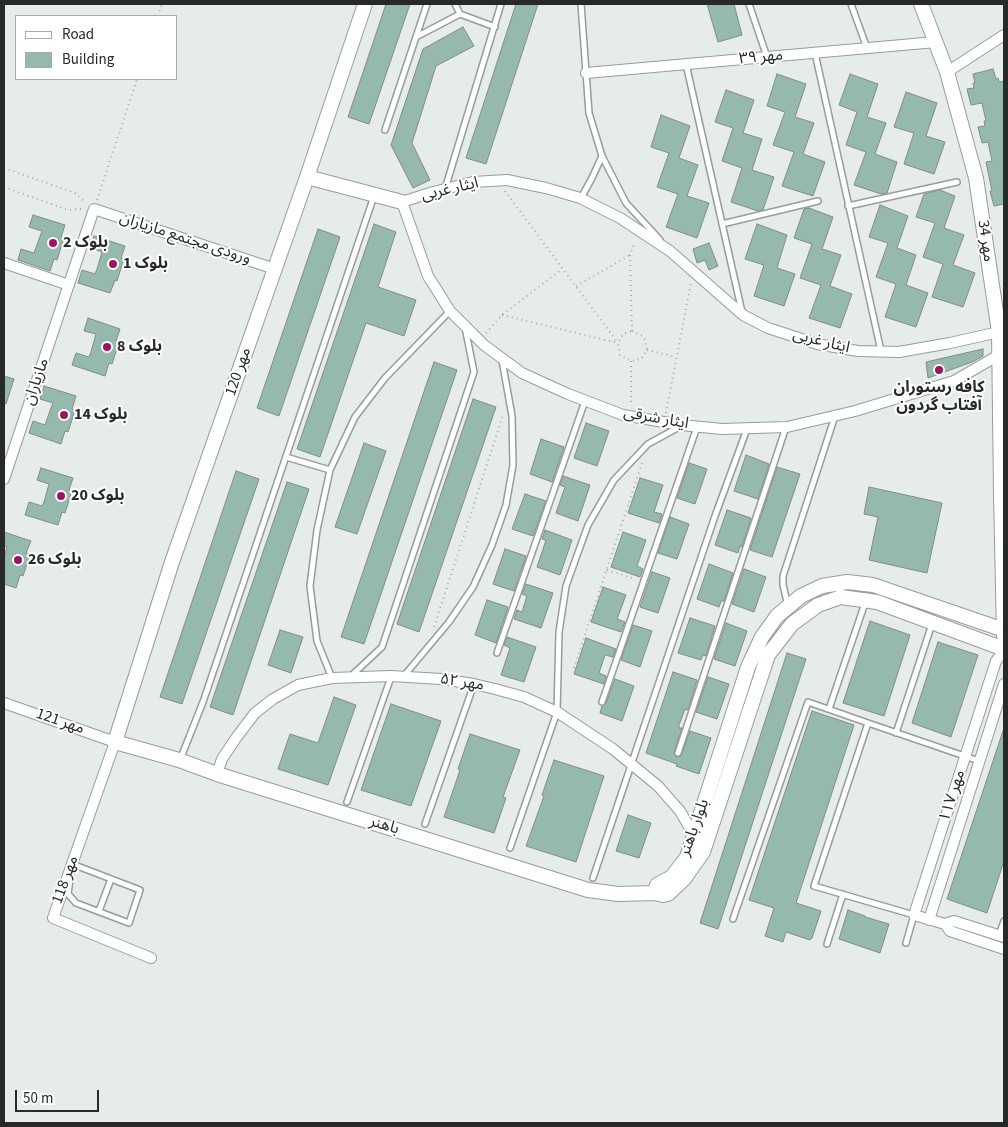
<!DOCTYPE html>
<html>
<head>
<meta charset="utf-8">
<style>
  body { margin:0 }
  #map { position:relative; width:1008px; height:1127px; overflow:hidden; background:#e6ecea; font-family:"Source Sans 3",sans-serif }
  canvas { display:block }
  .frame { position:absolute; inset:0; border:5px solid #282a29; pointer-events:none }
  .legend { position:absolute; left:15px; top:15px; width:162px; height:65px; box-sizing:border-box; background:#fff; border:1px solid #a9aaa9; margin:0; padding:6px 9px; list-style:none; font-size:15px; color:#282a29 }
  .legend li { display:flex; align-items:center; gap:10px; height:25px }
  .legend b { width:25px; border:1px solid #a9aaa9 }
  .scale { position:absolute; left:15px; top:1090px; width:84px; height:22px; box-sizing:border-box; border:2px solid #282a29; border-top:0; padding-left:6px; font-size:15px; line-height:18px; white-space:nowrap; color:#282a29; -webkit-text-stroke:4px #fff; paint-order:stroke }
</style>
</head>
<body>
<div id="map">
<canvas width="1008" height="1127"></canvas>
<div class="frame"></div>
<ul class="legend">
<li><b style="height:6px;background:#fff"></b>Road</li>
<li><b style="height:14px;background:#96b9ae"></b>Building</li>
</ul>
<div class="scale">50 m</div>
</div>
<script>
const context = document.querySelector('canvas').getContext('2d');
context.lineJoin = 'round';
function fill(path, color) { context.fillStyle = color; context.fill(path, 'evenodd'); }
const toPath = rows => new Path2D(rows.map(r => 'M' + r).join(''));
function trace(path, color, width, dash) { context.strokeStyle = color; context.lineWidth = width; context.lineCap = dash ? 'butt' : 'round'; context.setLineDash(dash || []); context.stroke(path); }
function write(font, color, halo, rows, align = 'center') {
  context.font = font + ' "Source Sans 3","Noto Sans Arabic",sans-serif'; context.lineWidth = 4; context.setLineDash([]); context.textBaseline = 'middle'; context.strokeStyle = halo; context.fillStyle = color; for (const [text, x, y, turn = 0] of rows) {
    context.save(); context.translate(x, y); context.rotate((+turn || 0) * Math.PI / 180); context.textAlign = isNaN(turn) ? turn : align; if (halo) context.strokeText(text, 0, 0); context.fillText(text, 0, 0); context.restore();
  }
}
const building = toPath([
  [386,4,410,4,369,124,348,117,386,4],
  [516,4,538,4,486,164,466,158,516,4],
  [707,4,734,4,742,35,718,42,707,4],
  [463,27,474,46,436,66,412,143,430,180,413,188,391,145,423,49,463,27],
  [993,69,996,79,998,78,999,82,1004,81,1004,204,994,206,990,191,992,191,986,162,992,161,988,142,982,143,978,127,985,126,984,121,986,121,982,103,971,105,967,89,974,88,973,83,975,83,973,74,993,69],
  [777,74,806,84,795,117,814,123,803,154,825,162,813,196,782,186,794,152,773,145,785,112,767,106,777,74],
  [850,74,878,84,867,117,886,123,875,154,897,162,887,193,881,194,854,185,866,152,846,145,857,112,839,105,850,74],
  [726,90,754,100,743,133,762,139,752,170,774,177,763,210,758,211,731,202,742,168,722,161,733,128,715,122,726,90],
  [906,92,937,103,926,136,945,142,934,174,904,164,914,133,894,127,906,92],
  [661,115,690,126,679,158,698,165,687,196,709,203,697,238,666,227,678,194,657,187,669,153,651,147,661,115],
  [940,190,955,196,944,228,964,235,953,265,975,273,963,307,932,297,943,264,923,257,935,223,916,217,924,194,940,190],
  [880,205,908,216,897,248,916,255,906,285,928,293,916,327,885,317,896,284,876,277,888,243,869,237,880,205],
  [809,208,833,217,822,249,841,255,830,286,852,294,840,328,809,318,821,285,800,278,812,244,794,238,804,209,809,208],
  [33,215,65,225,61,237,64,238,57,260,54,259,50,271,18,260,21,249,34,253,42,231,29,227,33,215],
  [374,224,396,232,378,287,416,300,404,336,366,323,320,457,297,449,374,224],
  [757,224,787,235,777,268,795,274,784,306,754,296,764,265,745,259,757,224],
  [318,229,340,237,279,416,257,408,318,229],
  [94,236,125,246,121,258,124,259,117,281,115,280,110,293,78,283,82,270,95,274,97,269,102,252,90,248,94,236],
  [709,243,718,266,709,270,705,260,697,263,693,249,709,243],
  [88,318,120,329,116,341,119,342,112,364,109,363,105,376,72,365,76,353,89,357,91,352,96,334,84,331,88,318],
  [983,349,983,356,972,362,928,378,926,362,983,349],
  [434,362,457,370,364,644,341,637,434,362],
  [4,376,14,379,6,404,4,403,4,376],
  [44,386,76,396,72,409,75,410,68,432,65,431,61,444,29,433,33,421,45,425,51,408,53,403,40,399,44,386],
  [473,399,496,407,419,632,397,624,473,399],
  [586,423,609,431,597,466,574,458,586,423],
  [541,439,564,447,552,482,530,474,541,439],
  [364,443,386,451,357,534,335,527,364,443],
  [746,455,769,464,758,499,734,491,746,455],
  [689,463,707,469,695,504,677,498,689,463],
  [777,467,800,474,772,557,750,550,777,467],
  [41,468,73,478,69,490,72,491,65,513,62,512,58,525,25,515,29,502,42,506,44,502,49,484,37,480,41,468],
  [236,471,259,479,182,704,160,697,236,471],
  [563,476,590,485,578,521,556,513,565,487,560,485,563,476],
  [640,478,663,485,654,512,662,514,659,523,628,513,640,478],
  [287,482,309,489,233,715,210,707,287,482],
  [869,487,942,503,927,573,869,560,878,517,864,514,869,487],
  [525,494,546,501,533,536,512,529,525,494],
  [727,510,751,518,742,547,740,546,738,553,715,545,727,510],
  [670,517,689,524,677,559,658,553,670,517],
  [545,530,572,540,560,575,537,567,546,540,542,539,545,530],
  [4,532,31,541,26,553,30,554,23,576,20,575,16,588,4,584,4,558,7,547,4,546,4,532],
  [623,532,646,540,637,566,643,569,640,577,611,567,623,532],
  [505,549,526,556,514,591,493,584,505,549],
  [709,564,733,573,724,601,721,601,719,607,697,599,709,564],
  [744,569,766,577,754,612,732,604,744,569],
  [652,572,670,578,658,613,640,607,652,572],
  [526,584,553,593,541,628,514,619,517,610,522,612,527,596,522,594,526,584],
  [603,587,626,595,617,619,625,622,621,632,591,622,603,587],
  [487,600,508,607,496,643,475,635,487,600],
  [690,618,715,626,706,656,703,655,701,660,678,653,690,618],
  [870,621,910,635,884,716,843,703,870,621],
  [726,623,747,631,735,666,714,659,726,623],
  [633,625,652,631,640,667,621,660,633,625],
  [280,630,303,637,291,673,268,665,280,630],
  [507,637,536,647,524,682,501,675,510,648,504,645,507,637],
  [586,638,616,649,613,657,605,655,599,673,606,676,604,684,574,674,586,638],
  [938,642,978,655,951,737,912,723,938,642],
  [787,653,806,659,718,929,700,923,787,653],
  [673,672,697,680,688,710,685,709,679,725,679,728,682,728,674,753,677,757,681,756,690,731,711,738,699,774,676,766,677,764,646,753,673,672],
  [708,677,729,684,717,719,696,712,708,677],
  [615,679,634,686,622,721,600,713,602,706,606,703,615,679],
  [334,697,356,705,328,785,278,769,290,734,318,743,334,697],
  [391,704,441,721,411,806,361,790,391,704],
  [812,711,854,725,796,903,821,911,812,938,810,940,786,932,783,942,765,936,774,908,749,900,812,711],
  [1003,731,1004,732,1004,861,987,913,947,899,1003,731],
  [470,734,520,750,503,797,506,798,494,833,444,817,460,770,458,769,470,734],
  [554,760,604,776,576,862,526,846,544,796,542,795,554,760],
  [628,815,651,823,639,858,616,851,628,815],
  [848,910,865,916,865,917,889,924,880,953,839,939,848,910]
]);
const path = toPath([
  [158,16,162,4],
  [4,168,75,193,86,203],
  [4,187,68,210,82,209],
  [505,191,618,343],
  [97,200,137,79],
  [576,286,630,255],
  [502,315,618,343],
  [632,331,630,255,635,242],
  [632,331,644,337,647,350,641,359,631,361,620,355,618,343,623,334,632,331],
  [486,333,502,315,562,269],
  [647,350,676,357],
  [631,361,631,406],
  [666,413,691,282],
  [607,570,635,579],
  [434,627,503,415],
  [574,668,642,463]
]);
const lane = toPath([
  [455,4,460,14,495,27],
  [581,4,589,113,602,156,626,203,660,240],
  [749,4,767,57],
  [851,4,867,48],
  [416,37,460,14],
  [815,53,881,351],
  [686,64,742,312],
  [385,130,427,4],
  [445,189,501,4],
  [581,198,592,178,602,156],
  [848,206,957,182],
  [722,224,818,201],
  [286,457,330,470],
  [788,606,783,585,783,576,835,416],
  [497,653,585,401],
  [350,677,382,647,474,372,465,327],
  [403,677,449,622,473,587,492,545,506,505,513,465,512,416,502,360],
  [332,678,317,641,310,586,317,530,330,470,355,417,385,378,450,311],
  [602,702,697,427],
  [829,709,865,603],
  [896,733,932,624],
  [678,753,786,427],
  [180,760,203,702,374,196],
  [347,802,391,677],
  [425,824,474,684],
  [510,848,557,712,559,632,566,586,588,525,614,480,648,444,681,426],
  [72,864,140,890,129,923,76,903,68,894,72,864],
  [593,878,715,516,747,429],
  [99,911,111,879],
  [733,919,808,702,868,723],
  [999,935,1004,921],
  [906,943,914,915,814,886,868,723,979,761],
  [827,944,843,894]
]);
const street = toPath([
  [947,72,1004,35],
  [586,73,936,42],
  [4,263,69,285],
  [999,332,950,343,899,352,858,351,817,344,768,328,743,315,670,251,620,218,580,198,546,188,507,180,473,182,433,192,402,202,428,276,450,311,484,345,522,373,568,394,623,415,681,425,722,429,787,427,855,411,954,381,999,355],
  [4,479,94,209,275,269],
  [1004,651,996,661,914,915,945,924,950,931,1004,949],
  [4,703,115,742,53,918,151,958],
  [217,774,222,759,236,738,255,713,273,699,298,685,332,678,391,676,441,679,474,684,495,689,524,697,557,712,613,749,658,786,680,811,695,837],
  [929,920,1004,684],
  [945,924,954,921,1004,937]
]);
const secondary = toPath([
  [365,4,307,177,172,562,115,742,179,760,217,774,588,890,618,894,655,893,663,895,668,894,684,879,703,852,768,655,792,624,818,605,841,597,877,602,1004,649],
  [921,4,947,72,976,178,999,332,1001,493,1004,636],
  [307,177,402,202],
  [655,893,657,885,672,877,687,857,748,667,762,637,777,616,801,596,822,586,847,582,873,585,1004,630]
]);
const markers = [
  [53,243,5,"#9c1363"],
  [113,264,5,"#9c1363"],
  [107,347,5,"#9c1363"],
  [939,370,5,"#9c1363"],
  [64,415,5,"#9c1363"],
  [61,496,5,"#9c1363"],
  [18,560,5,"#9c1363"]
];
const streetNames = [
  ["مهر ۳۹",761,58,-5],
  ["ایثار غربی",450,190,-13],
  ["ورودی مجتمع مازیاران",185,239,18],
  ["مهر 34",985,241,82],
  ["ایثار غربی",821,342,14],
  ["مهر 120",239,372,-71],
  ["مازیاران",37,382,-71],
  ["ایثار شرقی",656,419,10],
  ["مهر ۵۲",462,683,9],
  ["مهر 121",60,722,19],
  ["مهر ۱۱۷",953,796,-72],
  ["باهنر",384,826,17],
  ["بلوار باهنر",695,828,-70],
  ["مهر 118",66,880,-70]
];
const poiNames = [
  ["بلوک 2",63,243],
  ["بلوک 1",123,264],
  ["بلوک 8",117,347],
  ["کافه رستوران",939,388,"center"],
  ["آفتاب گردون",939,406,"center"],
  ["بلوک 14",74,415],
  ["بلوک 20",71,496],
  ["بلوک 26",28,560]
];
fill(building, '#96b9ae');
trace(building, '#848a88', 1);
trace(lane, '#979d9b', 8);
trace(street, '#979d9b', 12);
trace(secondary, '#979d9b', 16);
trace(path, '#a3a8a6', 2, [1, 4]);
trace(lane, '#fff', 5);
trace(street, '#fff', 10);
trace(secondary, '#fff', 14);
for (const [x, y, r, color] of markers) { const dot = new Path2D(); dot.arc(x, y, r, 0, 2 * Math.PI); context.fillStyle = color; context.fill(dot); trace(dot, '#fff', 2); }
write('16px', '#282a29', '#fff', streetNames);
write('bold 16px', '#282a29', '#fff', poiNames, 'left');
</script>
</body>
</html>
